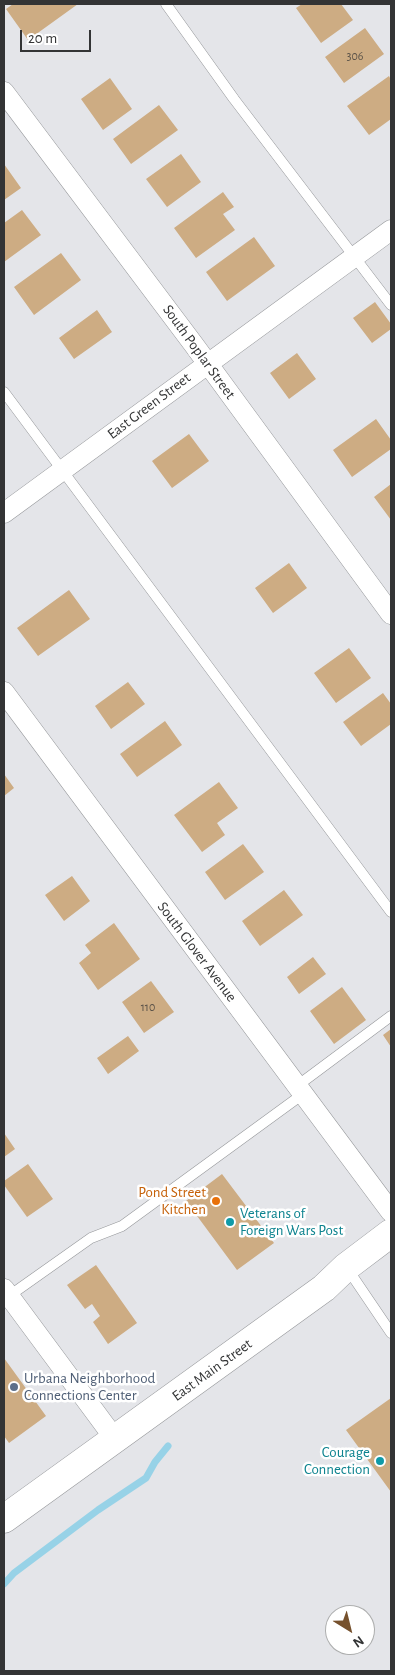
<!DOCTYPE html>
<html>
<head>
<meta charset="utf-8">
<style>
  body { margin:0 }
  #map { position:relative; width:395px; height:1675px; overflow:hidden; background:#e4e5e9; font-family:"Alegreya Sans",sans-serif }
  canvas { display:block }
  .frame { position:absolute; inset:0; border:5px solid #333435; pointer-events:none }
  .north { position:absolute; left:325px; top:1605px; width:50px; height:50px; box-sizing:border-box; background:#fff; border:1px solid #adaeae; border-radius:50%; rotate:144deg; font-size:14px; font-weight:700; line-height:20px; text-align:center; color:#333435 }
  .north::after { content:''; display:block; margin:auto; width:18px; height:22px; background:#76512d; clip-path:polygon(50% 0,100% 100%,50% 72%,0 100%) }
  .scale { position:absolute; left:20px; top:30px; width:71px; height:22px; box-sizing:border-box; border:2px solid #333435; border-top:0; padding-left:6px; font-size:15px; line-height:18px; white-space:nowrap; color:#333435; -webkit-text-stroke:4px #fff; paint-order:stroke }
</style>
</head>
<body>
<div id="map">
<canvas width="395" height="1675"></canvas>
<div class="frame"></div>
<div class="north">N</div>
<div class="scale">20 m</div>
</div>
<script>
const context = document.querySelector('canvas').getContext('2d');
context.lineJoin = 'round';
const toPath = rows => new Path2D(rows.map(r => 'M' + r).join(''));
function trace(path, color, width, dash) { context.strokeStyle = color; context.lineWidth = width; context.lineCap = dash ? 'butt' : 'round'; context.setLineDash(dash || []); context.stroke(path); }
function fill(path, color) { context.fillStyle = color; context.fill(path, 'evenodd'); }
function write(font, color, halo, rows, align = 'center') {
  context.font = font + ' "Alegreya Sans",sans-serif'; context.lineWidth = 5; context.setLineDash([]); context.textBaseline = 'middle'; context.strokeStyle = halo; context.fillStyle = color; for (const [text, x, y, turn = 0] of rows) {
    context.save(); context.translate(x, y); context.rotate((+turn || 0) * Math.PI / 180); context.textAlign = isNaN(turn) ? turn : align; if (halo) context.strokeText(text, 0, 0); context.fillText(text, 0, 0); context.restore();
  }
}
const stream = toPath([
  [4,1584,14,1573,98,1510,146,1478,155,1462,168,1446]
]);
const building = toPath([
  [13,4,78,4,28,40,6,9],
  [302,4,341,4,353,20,321,43,296,8],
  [365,28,384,54,344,83,325,57],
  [389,76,391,80,391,119,369,135,347,106],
  [110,78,132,109,103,130,81,99],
  [159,105,178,130,131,164,113,139],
  [181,154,201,182,167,207,146,179],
  [4,164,21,188,4,200],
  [223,192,234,207,223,214,235,230,196,258,174,228],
  [22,210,41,235,4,262,4,223],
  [254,237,275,266,227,301,206,272],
  [61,253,81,280,34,315,14,287],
  [375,302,391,324,391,329,372,343,353,318],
  [97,310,112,332,74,359,59,338],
  [297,353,316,379,289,399,270,373],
  [376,419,391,440,391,449,352,477,333,450],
  [189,434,209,461,172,488,152,461],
  [391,484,391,520,374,497],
  [289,563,307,588,273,613,255,588],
  [69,590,90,619,38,656,17,628],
  [349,648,371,678,336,703,314,673],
  [128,682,145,704,111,729,95,706],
  [383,693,391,704,391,724,361,746,343,722],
  [165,721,182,745,137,777,120,754],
  [4,774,14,788,4,796],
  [219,782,238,808,217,823,225,835,202,852,174,815],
  [243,844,264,872,225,900,205,872],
  [72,876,90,901,64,921,45,895],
  [284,890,303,915,260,946,242,921],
  [114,923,140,959,98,990,79,963,91,953,85,945],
  [313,957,326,974,299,994,287,977],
  [151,981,174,1012,144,1033,122,1002],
  [342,987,366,1020,334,1044,310,1011],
  [391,1029,391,1047,383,1035],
  [128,1036,139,1051,108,1074,97,1058],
  [4,1133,15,1149,4,1157],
  [28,1164,53,1199,27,1217,4,1185,4,1181],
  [222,1174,274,1243,237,1270,186,1201],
  [96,1265,137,1323,108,1344,93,1322,100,1316,92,1304,85,1309,67,1285],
  [4,1358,46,1416,9,1443,4,1436],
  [391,1398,391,1492,346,1430]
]);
const service = toPath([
  [166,4,234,99,391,305],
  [4,392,391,912],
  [297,1086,391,1016],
  [347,1268,391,1333],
  [9,1296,91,1238,122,1226,303,1094]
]);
const minor = toPath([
  [4,92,194,345,391,614],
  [4,513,391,230],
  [4,692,391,1212],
  [4,1289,115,1439]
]);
const secondary = toPath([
  [4,1519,324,1288,346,1267,391,1233]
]);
const markers = [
  [216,1201,5,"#e8710a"],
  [230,1222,5,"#0f9aa8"],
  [14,1387,5,"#5c6f8a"],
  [380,1461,5,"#0f9aa8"]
];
const numberNames = [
  ["306",355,56],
  ["110",148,1007]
];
const streetNames = [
  ["South Poplar Street",199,352,54],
  ["East Green Street",149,406,-37],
  ["South Glover Avenue",197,952,53],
  ["East Main Street",212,1370,-36]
];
const foodNames = [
  ["Pond Street",206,1192],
  ["Kitchen",206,1209]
];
const cultureNames = [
  ["Veterans of",240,1213],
  ["Foreign Wars Post",240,1230],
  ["Courage",370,1452,"right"],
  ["Connection",370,1469,"right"]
];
const serviceNames = [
  ["Urbana Neighborhood",24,1378],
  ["Connections Center",24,1395]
];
trace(stream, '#97d2e7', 7);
fill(building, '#cdac83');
trace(service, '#95979a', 11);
trace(minor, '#95979a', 21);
trace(secondary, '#95979a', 29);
trace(service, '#fff', 10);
trace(minor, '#fff', 20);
trace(secondary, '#fff', 28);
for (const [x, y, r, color] of markers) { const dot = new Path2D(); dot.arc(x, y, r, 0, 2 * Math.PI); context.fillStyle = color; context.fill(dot); trace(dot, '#fff', 2); }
write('12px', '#5a5248', null, numberNames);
write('15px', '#333435', '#fff', streetNames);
write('15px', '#c56008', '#fff', foodNames, 'right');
write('15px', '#0d838f', '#fff', cultureNames, 'left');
write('15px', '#4e5e75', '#fff', serviceNames, 'left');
</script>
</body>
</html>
